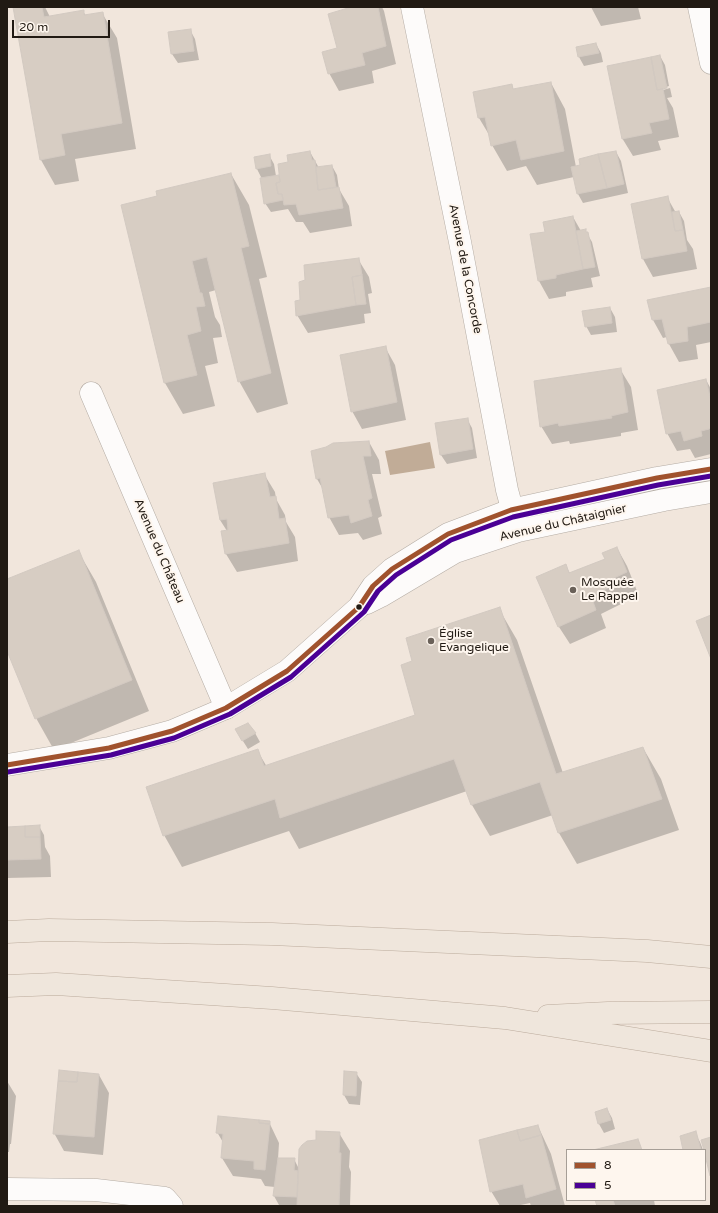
<!DOCTYPE html>
<html>
<head>
<meta charset="utf-8">
<style>
  body { margin:0 }
  #map { position:relative; width:718px; height:1213px; overflow:hidden; background:#f1e6dc; font-family:"Varela Round",sans-serif }
  canvas { display:block }
  .frame { position:absolute; inset:0; border:8px solid #211a13; pointer-events:none }
  .legend { position:absolute; left:566px; top:1149px; width:140px; height:52px; box-sizing:border-box; background:#fef6ee; border:1px solid #a69e96; margin:0; padding:5px 7px; list-style:none; font-size:12px; color:#211a13 }
  .legend li { display:flex; align-items:center; gap:8px; height:20px }
  .legend b { width:20px; border:1px solid #a69e96 }
  .scale { position:absolute; left:12px; top:20px; width:98px; height:18px; box-sizing:border-box; border:2px solid #211a13; border-top:0; padding-left:5px; font-size:12px; line-height:14px; white-space:nowrap; color:#211a13; -webkit-text-stroke:3px #fef6ee; paint-order:stroke }
</style>
</head>
<body>
<div id="map">
<canvas width="718" height="1213"></canvas>
<div class="frame"></div>
<ul class="legend">
<li><b style="height:5px;background:#a0522d"></b>8</li>
<li><b style="height:5px;background:#4a0095"></b>5</li>
</ul>
<div class="scale">20 m</div>
</div>
<script>
const context = document.querySelector('canvas').getContext('2d');
context.lineJoin = 'round';
function fill(path, color) { context.fillStyle = color; context.fill(path, 'evenodd'); }
const toPath = rows => new Path2D(rows.map(r => 'M' + r).join(''));
function trace(path, color, width, dash) { context.strokeStyle = color; context.lineWidth = width; context.lineCap = dash ? 'butt' : 'round'; context.setLineDash(dash || []); context.stroke(path); }
function write(font, color, halo, rows, align = 'center') {
  context.font = font + ' "Varela Round",sans-serif'; context.lineWidth = 4; context.setLineDash([]); context.textBaseline = 'middle'; context.strokeStyle = halo; context.fillStyle = color; for (const [text, x, y, turn = 0] of rows) {
    context.save(); context.translate(x, y); context.rotate((+turn || 0) * Math.PI / 180); context.textAlign = isNaN(turn) ? turn : align; if (halo) context.strokeText(text, 0, 0); context.fillText(text, 0, 0); context.restore();
  }
}
const water = toPath([
  [430,442,435,468,390,475,385,451]
]);
const shadow = toPath([
  [14,7,45,7,50,17,83,11,86,16,102,13,117,38,136,149,75,159,79,181,55,185,41,160],
  [354,7,382,7,384,11,396,64,372,71,374,83,339,91,329,73],
  [591,7,638,7,641,19,601,26],
  [190,30,195,39,199,60,178,63,172,54],
  [596,44,601,53,603,62,584,66,579,57],
  [660,56,665,65,669,86,663,88,663,90,670,88,672,97,667,98,673,108,679,137,658,141,661,150,633,156,622,138],
  [551,83,565,109,576,167,616,152,621,161,628,193,583,203,578,194,574,177,537,185,526,166,507,171,492,145,491,138,479,118,474,93,511,85,514,90],
  [310,152,319,168,332,166,337,175,339,189,349,206,352,226,310,233,303,222,296,222,288,209,271,212,265,203,262,179,257,169,269,155,274,164,276,176,278,176,281,180,289,163],
  [231,174,249,205,267,277,259,279,288,404,257,413,239,381,216,290,209,292,215,317,220,325,222,337,213,338,218,363,205,366,215,406,183,414,165,383,123,205,158,197],
  [667,197,676,213,679,212,684,221,687,240,693,249,697,269,653,277,643,259,632,204],
  [573,217,581,231,585,230,592,242,600,276,591,278,593,287,566,292,566,296,549,299,539,281,546,233],
  [358,259,369,277,372,293,368,294,371,313,364,314,365,323,308,333,297,315,301,301],
  [711,288,711,342,696,345,698,359,679,362,669,344,667,337,663,338,653,320],
  [610,308,615,317,617,332,591,335,586,326],
  [385,347,395,365,406,420,362,429,352,411],
  [620,369,631,387,638,430,621,433,621,436,570,444,569,441,552,444,541,426],
  [706,380,711,389,711,454,695,458,690,449,677,451,667,433],
  [467,419,472,428,477,458,447,464,441,455],
  [369,442,379,460,381,474,372,474,382,516,378,518,382,534,363,540,358,533,339,535,329,517,324,491,317,479],
  [264,474,275,492,276,499,285,515,286,522,295,537,298,561,237,572,226,554,222,532,227,531,220,520,214,484],
  [617,548,627,566,637,591,623,597,625,602,601,614,606,628,570,644,559,627,537,578,565,565,570,573,606,559],
  [78,551,96,582,149,711,54,750,36,718,7,649,7,580],
  [499,609,517,640,563,773,643,748,661,779,679,830,577,864,559,833,553,815,490,836,472,805,467,791,299,849,289,831,182,867,164,835,257,750,267,767,417,716,413,662],
  [236,730,255,733,260,742,248,749],
  [39,826,44,835,45,847,50,856,51,877,7,878,7,828],
  [345,1072,356,1073,362,1082,360,1105,349,1104,344,1095],
  [99,1075,109,1093,103,1155,64,1151,54,1133],
  [7,1081,16,1096,11,1144,10,1144,9,1152,7,1152],
  [607,1109,612,1118,615,1129,604,1133,599,1124,596,1113],
  [269,1122,279,1143,278,1159,294,1159,299,1169,317,1141,339,1133,350,1151,349,1167,351,1172,350,1206,279,1205,274,1196,275,1187,265,1186,261,1179,233,1176,222,1158,224,1144,217,1132],
  [538,1126,551,1154,565,1206,531,1206,530,1203,516,1206,500,1206,491,1191],
  [695,1133,700,1142,703,1150,684,1150],
  [596,1200,654,1200,655,1206,598,1206]
]);
const building = toPath([
  [13,7,42,7,44,17,84,10,84,15,103,12,122,123,61,134,65,155,40,160,13,7],
  [351,7,378,7,386,46,362,53,365,65,328,74,322,52,337,48,328,14,351,7],
  [191,29,194,51,171,54,168,32,191,29],
  [596,43,599,53,578,57,576,47,596,43],
  [660,55,667,88,657,90,651,57,660,55],
  [651,57,657,90,663,89,669,119,649,123,652,133,622,139,607,66,651,57],
  [551,82,564,151,521,160,516,140,491,146,485,117,478,118,473,92,512,84,513,89,551,82],
  [310,151,312,160,315,160,318,190,339,187,343,208,299,215,296,204,284,205,282,194,278,194,276,183,280,182,278,164,288,162,287,155,310,151],
  [616,151,624,184,607,188,598,154,616,151],
  [270,154,271,166,256,169,254,157,270,154],
  [598,154,607,188,577,194,571,167,580,165,579,159,598,154],
  [332,165,336,187,318,190,316,167,332,165],
  [231,173,249,246,241,248,271,373,238,382,207,257,192,261,200,293,202,293,205,306,196,307,201,331,187,335,197,375,164,383,121,205,157,196,156,191,231,173],
  [279,175,280,182,276,183,278,194,282,194,283,200,264,204,260,178,279,175],
  [668,196,675,231,683,230,687,251,642,259,631,204,668,196],
  [679,211,683,230,675,231,672,212,679,211],
  [573,216,583,269,556,275,556,278,538,281,530,234,545,232,543,222,573,216],
  [586,229,586,232,588,232,595,267,583,269,576,231,586,229],
  [359,258,362,275,352,277,356,305,296,316,295,301,300,300,299,282,305,280,304,265,359,258],
  [362,275,366,304,356,305,352,277,362,275],
  [711,287,711,322,687,327,688,341,668,344,662,319,652,320,647,300,711,287],
  [610,307,612,323,585,327,582,311,610,307],
  [386,346,397,402,351,412,340,355,386,346],
  [621,368,628,412,611,416,612,418,559,426,558,423,540,427,534,381,621,368],
  [706,379,711,401,711,427,709,429,701,431,702,436,684,441,681,431,666,434,657,390,706,379],
  [468,418,473,449,440,455,435,423,468,418],
  [369,441,371,456,363,456,372,498,368,500,372,516,351,523,349,515,328,518,320,478,316,479,311,451,326,447,333,443,369,441],
  [265,473,270,497,276,496,279,519,285,518,289,543,225,554,221,531,228,530,227,519,220,520,213,483,265,473],
  [617,547,627,572,614,578,616,584,591,596,596,610,558,627,536,577,566,564,569,573,605,559,602,553,617,547],
  [79,550,132,680,35,719,7,651,7,579,79,550],
  [500,607,556,774,643,747,662,799,558,833,540,782,471,805,454,759,280,818,275,799,163,836,146,787,258,749,264,766,415,715,401,665,412,661,406,638,500,607],
  [711,615,711,659,696,621,711,615],
  [248,723,256,733,242,741,235,729,248,723],
  [40,825,40,837,25,837,25,826,40,825],
  [25,826,25,837,40,837,41,859,7,860,7,827,25,826],
  [59,1070,78,1072,77,1082,58,1081,59,1070],
  [344,1071,357,1072,356,1096,343,1095,344,1071],
  [78,1072,99,1074,94,1137,53,1134,58,1081,77,1082,78,1072],
  [607,1108,611,1120,598,1124,595,1112,607,1108],
  [218,1116,259,1120,259,1123,270,1124,265,1170,254,1169,254,1161,221,1158,223,1134,216,1133,218,1116],
  [259,1120,270,1121,270,1124,259,1123,259,1120],
  [538,1125,541,1135,520,1141,517,1130,538,1125],
  [517,1130,520,1141,541,1135,556,1189,526,1198,523,1184,490,1192,479,1140,517,1130],
  [316,1131,340,1132,339,1153,341,1153,339,1206,297,1206,299,1149,302,1145,307,1141,316,1140,316,1131],
  [696,1131,701,1150,683,1150,680,1136,696,1131],
  [711,1137,711,1176,710,1176,705,1155,705,1150,704,1150,701,1140,711,1137],
  [638,1139,642,1150,593,1150,638,1139],
  [278,1158,295,1158,294,1170,298,1171,297,1197,273,1196,278,1158],
  [595,1200,613,1200,615,1206,597,1206,595,1200]
]);
const minor = toPath([
  [412,7,460,242,507,490,517,527],
  [699,7,711,63],
  [91,393,226,708],
  [7,1189,96,1190,165,1198,172,1206]
]);
const tertiary = toPath([
  [367,603,381,596,455,552,518,531,664,500,711,492],
  [7,765,109,748,172,731,226,708,287,671,359,607,373,586,392,569,448,534,511,510,657,478,711,469]
]);
const trunk = toPath([
  [7,932,49,930,272,934,647,951,711,957],
  [7,986,56,984,272,998,505,1018,711,1051],
  [548,1016,608,1013,711,1012]
]);
const bus1 = toPath([
  [7,765,109,748,172,731,226,708,287,671,359,607,373,586,392,569,448,534,511,510,657,478,711,469]
]);
const bus2 = toPath([
  [8,772,111,755,174,738,230,714,291,677,364,612,378,591,396,575,451,540,513,517,658,485,711,476]
]);
const markers = [
  [573,590,4,"#6a6159"],
  [359,607,3.5,"#211a13"],
  [431,641,4,"#6a6159"]
];
const streetNames = [
  ["Avenue de la Concorde",465,269,79],
  ["Avenue du Châtaignier",563,523,-13],
  ["Avenue du Château",159,551,67]
];
const poiNames = [
  ["Mosquée",581,583],
  ["Le Rappel",581,597],
  ["Église",439,634],
  ["Evangelique",439,648]
];
fill(water, '#c1ac97');
fill(shadow, '#0003');
fill(building, '#d7cdc3');
trace(building, '#d2c9c1', 1);
trace(minor, '#b4aca4', 23);
trace(tertiary, '#b4aca4', 23);
trace(trunk, '#bbab9c', 23);
trace(minor, '#fdfbfa', 22);
trace(tertiary, '#fdfbfa', 22);
trace(trunk, '#efe6dc', 22);
trace(bus1, '#a0522d', 5);
trace(bus2, '#4a0095', 5);
for (const [x, y, r, color] of markers) { const dot = new Path2D(); dot.arc(x, y, r, 0, 2 * Math.PI); context.fillStyle = color; context.fill(dot); trace(dot, '#fef6ee', 1.5); }
write('12px', '#211a13', '#fef6ee', streetNames);
write('12px', '#211a13', '#fef6ee', poiNames, 'left');
</script>
</body>
</html>
